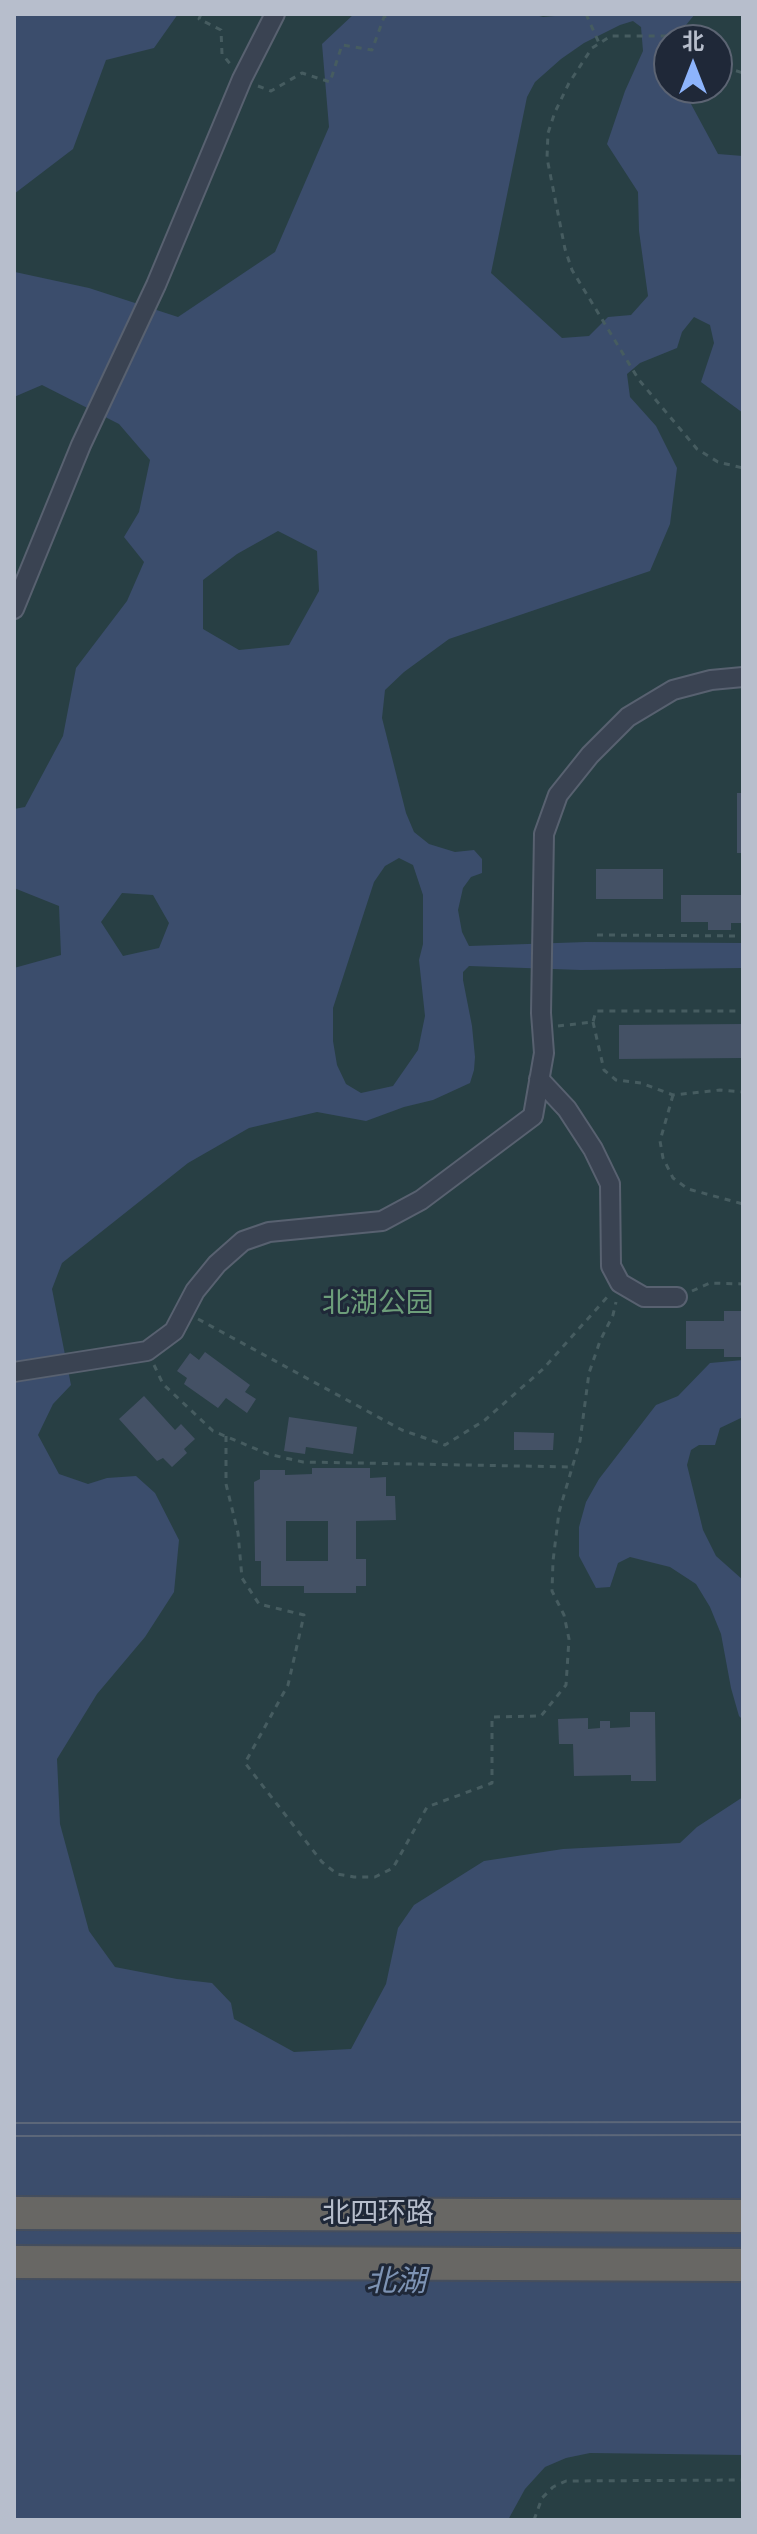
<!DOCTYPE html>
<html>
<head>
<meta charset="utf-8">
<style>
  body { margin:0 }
  #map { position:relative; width:757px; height:2534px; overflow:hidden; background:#253143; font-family:Helvetica,"Noto Sans SC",sans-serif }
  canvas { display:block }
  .frame { position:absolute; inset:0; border:16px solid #b7becc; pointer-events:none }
  .north { position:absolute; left:653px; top:24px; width:80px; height:80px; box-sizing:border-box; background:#1f2838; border:2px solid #5c6473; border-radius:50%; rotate:0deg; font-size:22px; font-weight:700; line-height:32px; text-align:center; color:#b7becc }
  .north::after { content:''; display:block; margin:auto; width:28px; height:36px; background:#8db4fc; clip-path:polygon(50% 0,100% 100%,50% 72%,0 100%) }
</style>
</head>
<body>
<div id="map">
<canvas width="757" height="2534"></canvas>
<div class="frame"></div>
<div class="north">北</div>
</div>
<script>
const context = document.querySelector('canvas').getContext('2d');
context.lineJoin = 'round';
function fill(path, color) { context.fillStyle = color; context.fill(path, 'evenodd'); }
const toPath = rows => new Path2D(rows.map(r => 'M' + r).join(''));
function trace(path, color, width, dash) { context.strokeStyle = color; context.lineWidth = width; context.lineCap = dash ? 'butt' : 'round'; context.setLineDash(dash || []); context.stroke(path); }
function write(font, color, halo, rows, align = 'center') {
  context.font = font + ' Helvetica,"Noto Sans SC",sans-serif'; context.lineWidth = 6; context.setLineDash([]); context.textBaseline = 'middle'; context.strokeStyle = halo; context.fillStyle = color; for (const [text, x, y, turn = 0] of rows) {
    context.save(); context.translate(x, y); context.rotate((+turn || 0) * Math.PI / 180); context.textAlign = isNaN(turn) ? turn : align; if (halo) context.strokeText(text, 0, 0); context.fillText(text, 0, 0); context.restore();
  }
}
const green = toPath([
  [14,14,743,14,743,2520,14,2520],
  [669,40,717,40,717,88,669,88]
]);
const water = toPath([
  [14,14,178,14,154,48,106,60,73,149,14,194],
  [354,14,532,14,543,17,577,14,695,14,686,25,685,40,669,40,669,88,689,88,691,104,718,154,743,156,743,413,701,382,714,343,710,325,694,317,682,332,677,348,640,363,627,374,630,397,656,426,677,468,670,524,650,571,449,639,404,672,385,690,382,718,406,813,414,832,429,844,455,852,474,850,482,859,482,873,471,877,463,888,458,910,462,932,469,946,586,942,743,943,743,968,581,970,469,966,463,972,463,980,472,1026,475,1057,474,1070,470,1083,433,1100,404,1107,366,1121,317,1112,249,1128,188,1163,62,1263,52,1289,71,1385,53,1404,38,1435,59,1474,88,1484,107,1478,136,1476,155,1493,179,1540,174,1592,145,1637,97,1694,57,1759,60,1824,89,1931,115,1967,177,1979,212,1983,231,2003,234,2019,294,2052,351,2049,386,1984,398,1928,414,1905,484,1861,563,1849,680,1843,697,1827,743,1797,743,2455,590,2453,566,2458,545,2467,525,2489,508,2520,14,2520,14,968,61,955,59,906,14,888,14,809,25,807,63,736,76,668,127,601,144,562,124,537,139,512,150,460,119,424,42,385,14,397,14,268,15,272,89,288,178,317,275,252,329,127,322,44],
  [633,21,641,27,643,51,625,91,607,144,638,192,639,231,648,296,631,315,608,317,589,336,562,338,491,273,527,97,535,82,561,59,584,43,620,25],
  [278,531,317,551,319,591,289,645,239,650,203,629,203,580,237,554],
  [399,858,413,865,423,895,423,944,419,960,425,1016,418,1050,393,1086,361,1093,346,1084,337,1065,333,1041,333,1008,374,882,385,866],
  [122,893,153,895,169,923,159,948,123,956,101,922],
  [743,1360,743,1417,720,1428,715,1445,699,1445,691,1450,687,1465,703,1530,716,1556,743,1580,743,1720,739,1716,731,1688,721,1634,710,1607,696,1584,670,1567,630,1557,618,1563,610,1587,596,1588,579,1556,579,1527,586,1502,599,1479,656,1405,678,1396,710,1363]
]);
const building = toPath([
  [737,793,743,793,743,853,737,853],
  [596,869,663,869,663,899,596,899],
  [681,895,743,895,743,923,731,923,731,930,708,930,708,922,681,922],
  [743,1024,743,1058,619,1059,619,1025],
  [724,1311,743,1311,743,1357,724,1357,724,1349,686,1349,686,1321,724,1321],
  [205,1352,250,1385,245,1392,256,1399,247,1413,226,1398,218,1408,184,1384,187,1378,177,1371,190,1353,199,1360],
  [144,1396,175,1430,181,1424,195,1439,184,1449,187,1453,172,1467,163,1458,157,1461,119,1419],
  [289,1417,357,1427,353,1454,306,1447,305,1454,284,1451],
  [514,1432,554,1433,553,1450,514,1450],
  [312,1468,370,1468,370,1478,386,1477,386,1496,395,1496,396,1520,356,1521,356,1559,366,1559,366,1586,356,1586,356,1593,304,1593,304,1586,261,1586,261,1561,255,1561,254,1482,260,1479,260,1470,285,1470,285,1475,312,1474],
  [286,1521,328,1521,328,1561,286,1561],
  [630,1712,655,1712,656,1781,631,1781,631,1775,574,1776,573,1744,559,1744,558,1719,588,1718,588,1729,600,1728,600,1721,610,1721,610,1728,630,1727]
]);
const path = toPath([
  [201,14,199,19,221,30,222,54,231,65],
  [586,14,599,43],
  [701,40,697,36,611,36,592,48,569,83,555,112,548,133,547,158,565,249,572,270,639,380,697,449,718,462,743,468],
  [717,58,724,67,743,73],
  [258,86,271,91,302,73,330,82,342,45,372,50,384,17,394,14],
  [597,935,743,936],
  [593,1022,604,1070,616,1080,641,1083,673,1095,720,1090,743,1092],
  [558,1026,593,1022,596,1011,743,1011],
  [673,1095,660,1141,663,1158,673,1178,688,1189,743,1204],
  [692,1291,710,1283,743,1284],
  [198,1319,402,1430,445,1445,485,1420,543,1369,609,1295],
  [154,1365,163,1384,213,1431,268,1454,303,1462,574,1467],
  [226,1436,226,1484,238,1533,242,1578,259,1604,304,1615,288,1685,245,1763,322,1862,337,1874,354,1877,375,1877,393,1868,427,1807,492,1783,492,1717,541,1716,566,1685,569,1639,564,1615,552,1591,553,1561,559,1512,580,1441,589,1373,600,1341,613,1315,616,1302],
  [534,2520,542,2498,553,2487,566,2481,743,2480]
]);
const minor = toPath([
  [14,609,81,445,156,285,242,79,275,14],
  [539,1079,567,1109,593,1149,610,1184,611,1266,620,1283,644,1297,677,1297],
  [14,1372,147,1351,174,1331,195,1291,217,1264,243,1241,269,1232,382,1221,421,1200,533,1116,544,1053,541,1013,544,834,558,795,590,755,628,717,673,690,711,680,743,677]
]);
const trunk = toPath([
  [14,2213,743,2216],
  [14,2262,743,2265]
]);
const tram = toPath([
  [14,2123,743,2122],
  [14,2136,743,2135]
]);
const parkNames = [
  ["北湖公园",378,1304]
];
const streetNames = [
  ["北四环路",378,2214]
];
const waterNames = [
  ["北湖",396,2283]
];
fill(green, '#283f44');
fill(water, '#3b4d6c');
fill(building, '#445165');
trace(minor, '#586170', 22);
trace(trunk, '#454e5d', 36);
trace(path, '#465c60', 3, [6, 6]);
trace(minor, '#3a4352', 18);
trace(trunk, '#686764', 32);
trace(tram, '#5c6779', 2);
write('28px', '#6d9e7a', '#1f2838', parkNames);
write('28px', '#b7becc', '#1f2838', streetNames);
write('italic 30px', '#7d93b4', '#1f2838', waterNames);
</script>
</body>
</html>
